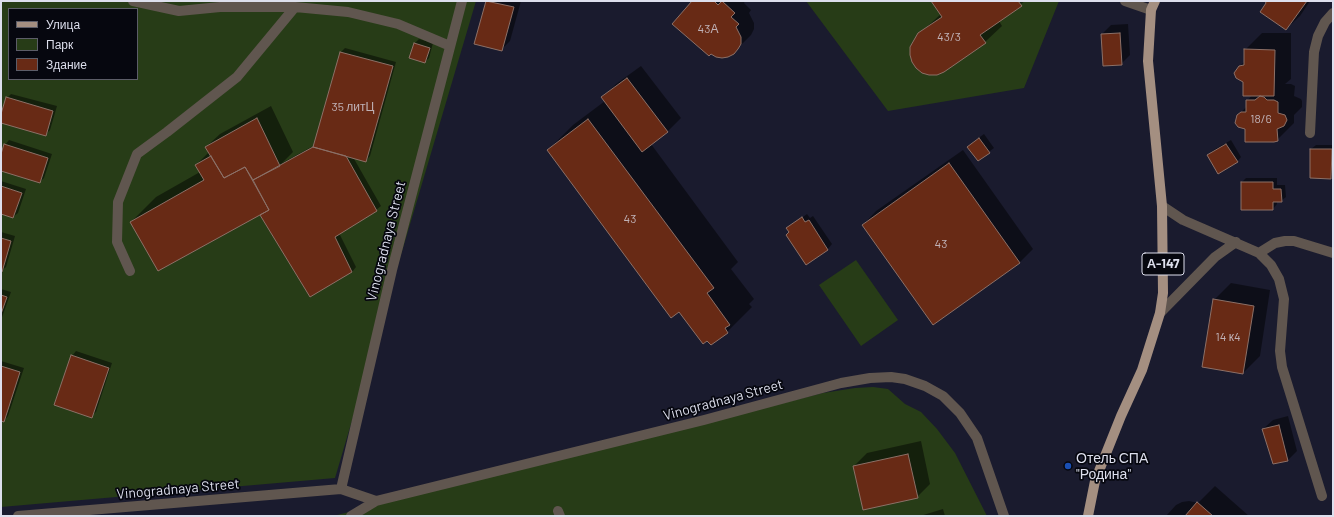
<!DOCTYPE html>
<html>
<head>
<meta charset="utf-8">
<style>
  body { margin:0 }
  #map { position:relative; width:1334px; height:517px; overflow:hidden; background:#1a1b2e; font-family:Barlow,sans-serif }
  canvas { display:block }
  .frame { position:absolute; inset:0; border:2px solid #dddfed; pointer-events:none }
  .legend { position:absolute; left:8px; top:8px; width:130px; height:72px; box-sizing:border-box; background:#06070f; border:1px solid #5c5d68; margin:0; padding:5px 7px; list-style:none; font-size:12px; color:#dddfed }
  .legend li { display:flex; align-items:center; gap:8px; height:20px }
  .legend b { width:20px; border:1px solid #5c5d68 }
</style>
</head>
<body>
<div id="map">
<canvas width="1334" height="517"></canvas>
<div class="frame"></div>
<ul class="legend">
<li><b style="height:5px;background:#a48f81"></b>Улица</li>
<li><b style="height:11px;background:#273c17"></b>Парк</li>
<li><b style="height:11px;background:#682a15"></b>Здание</li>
</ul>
</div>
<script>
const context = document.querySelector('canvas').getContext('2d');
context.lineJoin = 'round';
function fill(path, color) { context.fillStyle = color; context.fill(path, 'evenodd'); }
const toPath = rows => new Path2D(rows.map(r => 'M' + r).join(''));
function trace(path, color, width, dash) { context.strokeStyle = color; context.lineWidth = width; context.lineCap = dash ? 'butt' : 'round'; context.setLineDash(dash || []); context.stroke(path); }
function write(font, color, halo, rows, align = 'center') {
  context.font = font + ' Barlow,sans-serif'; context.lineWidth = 3.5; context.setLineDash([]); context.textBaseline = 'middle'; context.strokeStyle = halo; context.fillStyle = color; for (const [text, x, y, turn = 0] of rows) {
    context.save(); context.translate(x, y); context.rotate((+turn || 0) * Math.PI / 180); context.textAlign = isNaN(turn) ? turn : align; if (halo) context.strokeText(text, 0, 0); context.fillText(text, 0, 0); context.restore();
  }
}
const green = toPath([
  [1,1,476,1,335,478,1,507],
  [9,9,137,9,137,79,9,79],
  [806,1,1059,1,1024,88,888,111],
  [856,260,898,320,861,346,819,285],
  [873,387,888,389,905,404,921,412,937,429,955,453,987,516,333,516,823,393,855,388]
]);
const shadow = toPath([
  [487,1,521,1,510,41,501,50,476,43],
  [694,1,745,1,744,3,751,10,749,13,754,23,754,29,751,35,738,48],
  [932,1,1025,1,999,21,1002,26,985,42,919,34,941,14],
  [1266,1,1310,1,1300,16,1286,29],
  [1128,24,1130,55,1121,64,1102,34,1111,25],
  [1262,33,1291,33,1291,79,1285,84,1291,84,1295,86,1294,96,1301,99,1302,101,1302,107,1294,115,1294,123,1277,140,1246,128,1236,122,1236,118,1247,106,1247,101,1252,95,1244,82,1239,67,1245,61,1245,50],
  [419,39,433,43,429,58,425,62,415,43],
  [345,48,396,62,370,156,366,161,353,157,381,206,376,210,339,233,356,267,352,272,261,215,264,212,131,222,156,197,200,172,196,165,209,152,206,147,220,134,271,106,293,152,282,163,315,145,341,52],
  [641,66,681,118,667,132,651,144,738,262,731,269,754,299,749,304,752,307,727,332,679,311,548,150,573,125,605,101,602,98,616,84],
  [11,94,57,106,50,130,45,135,1,122,7,98],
  [984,134,994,148,978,160,973,142],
  [9,140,52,154,44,178,40,182,1,170,1,157,5,145],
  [1231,140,1241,157,1237,162,1208,156,1212,151],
  [1316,145,1333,145,1333,176,1331,178,1311,177,1311,149],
  [963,150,1033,249,1020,262,863,225,876,211],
  [1246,178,1277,178,1277,185,1285,185,1286,197,1281,201,1277,201,1277,204,1273,209,1242,182],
  [1,181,26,189,18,213,13,217,1,213],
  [807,214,810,218,813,216,832,244,828,249,806,263,788,228],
  [1,232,15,236,6,267,1,271],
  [1231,283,1270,290,1260,356,1243,373,1214,300],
  [1,289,11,292,1,320],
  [76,351,112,363,96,412,91,416,72,356],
  [1,361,24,368,8,416,4,421,1,420],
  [1288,416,1297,451,1288,460,1263,429,1273,420],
  [921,441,930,484,917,497,854,466,867,453],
  [1215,486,1249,516,1166,516,1176,505,1182,502,1189,501,1198,503],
  [943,509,945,516,920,516]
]);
const building = toPath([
  [486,1,514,7,502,51,474,44,486,1],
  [692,1,714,1,718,5,722,1,735,13,731,17,739,24,736,27,741,37,741,44,738,49,734,54,728,57,722,58,716,57,711,54,709,56,672,24,692,1],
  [931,1,1018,1,1022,6,980,35,986,43,944,72,937,75,929,75,922,73,916,68,912,62,910,55,910,47,918,33,942,17,931,1],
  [1265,1,1307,1,1286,30,1260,12,1266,3,1265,1],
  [1120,33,1122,65,1103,66,1101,34,1120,33],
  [414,43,430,48,425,63,409,58,414,43],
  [1244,49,1275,50,1274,96,1243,96,1243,82,1236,78,1234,73,1239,66,1244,65,1244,49],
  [340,52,393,66,366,162,313,147,340,52],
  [627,78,668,132,642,152,601,97,627,78],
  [1260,96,1264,97,1267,100,1274,100,1278,102,1278,113,1285,115,1287,120,1284,126,1277,129,1278,141,1274,142,1245,142,1245,129,1238,127,1235,123,1237,115,1241,112,1246,112,1246,100,1255,100,1260,96],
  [6,97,53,111,46,136,1,123,1,114,6,97],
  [257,118,280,166,253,180,245,167,224,178,205,147,257,118],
  [588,119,714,288,707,293,730,325,725,328,728,333,711,345,707,341,703,344,679,312,671,318,547,150,588,119],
  [979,138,990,153,978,161,967,147,979,138],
  [4,144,48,158,40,183,1,171,1,154,4,144],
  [1226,144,1238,162,1218,174,1207,155,1226,144],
  [313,147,346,156,377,211,335,237,352,272,310,297,260,215,269,210,253,180,313,147],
  [1310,149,1332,149,1331,179,1310,178,1310,149],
  [211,156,224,178,245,167,269,210,158,271,130,222,204,180,195,165,211,156],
  [949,163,1020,263,933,325,862,225,949,163],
  [1241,182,1273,182,1273,189,1281,189,1282,202,1273,202,1273,210,1241,210,1241,182],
  [1,186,22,193,13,218,1,214,1,186],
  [802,217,805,222,809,220,828,250,806,265,786,235,789,232,786,228,802,217],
  [1,238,11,241,2,272,1,272,1,238],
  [1,295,7,297,1,314,1,295],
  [1213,299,1254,306,1243,374,1202,367,1213,299],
  [71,355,109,368,92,418,54,405,71,355],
  [1,366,20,372,4,422,1,421,1,366],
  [1279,425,1288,461,1273,464,1262,429,1279,425],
  [908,454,918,498,863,510,853,466,908,454],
  [1197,502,1213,516,1185,516,1197,502]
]);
const minor = toPath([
  [133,1,179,11,220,7,295,7,348,12,398,24,450,46],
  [1125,1,1151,10],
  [1310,133,1314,52,1318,36,1325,22,1333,13],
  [1162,206,1183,220,1259,253,1271,265,1279,279,1284,299,1280,351,1282,367,1322,496],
  [1259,253,1275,243,1285,241,1294,241,1333,253],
  [130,271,117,242,118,202,137,154,167,132,237,77,295,7],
  [1160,313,1215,257,1236,242],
  [376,501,341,489,392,270,462,1],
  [558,511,560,516],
  [18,516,341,489],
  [351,516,376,501,704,420,841,383,870,378,891,377,905,379,925,386,943,396,960,413,977,438,1004,516]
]);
const major = toPath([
  [1088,516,1095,481,1121,416,1142,370,1160,313,1163,293,1162,206,1148,61,1151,10,1155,1]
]);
const markers = [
  [1068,466,4,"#1a4fb4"]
];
const numberNames = [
  ["43А",708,29],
  ["43/3",949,37],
  ["35 литЦ",353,107],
  ["18/6",1261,119],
  ["43",630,219],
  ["43",941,244],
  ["14 к4",1228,337]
];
const shields = [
  [1163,264,42]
];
const shieldNames = [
  ["А-147",1163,264]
];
const streetNames = [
  ["Vinogradnaya Street",386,241,-76],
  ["Vinogradnaya Street",723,400,-15],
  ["Vinogradnaya Street",178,489,-5]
];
const poiNames = [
  ["Отель СПА",1076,458],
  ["\"Родина\"",1076,474]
];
fill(green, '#273c17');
fill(shadow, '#0007');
fill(building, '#682a15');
trace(building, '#8c7067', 1);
trace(minor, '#60564f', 10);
trace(major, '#a48f81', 10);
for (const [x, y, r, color] of markers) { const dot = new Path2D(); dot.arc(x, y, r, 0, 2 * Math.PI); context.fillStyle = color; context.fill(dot); trace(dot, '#06070f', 1.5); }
write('12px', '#c0b2b7', null, numberNames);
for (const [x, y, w] of shields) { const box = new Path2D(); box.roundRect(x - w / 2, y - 11, w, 22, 3); context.fillStyle = '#06070f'; context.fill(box); trace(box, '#dddfed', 1); }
write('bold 13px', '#dddfed', null, shieldNames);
write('14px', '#dddfed', '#06070f', streetNames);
write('14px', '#dddfed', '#06070f', poiNames, 'left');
</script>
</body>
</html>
